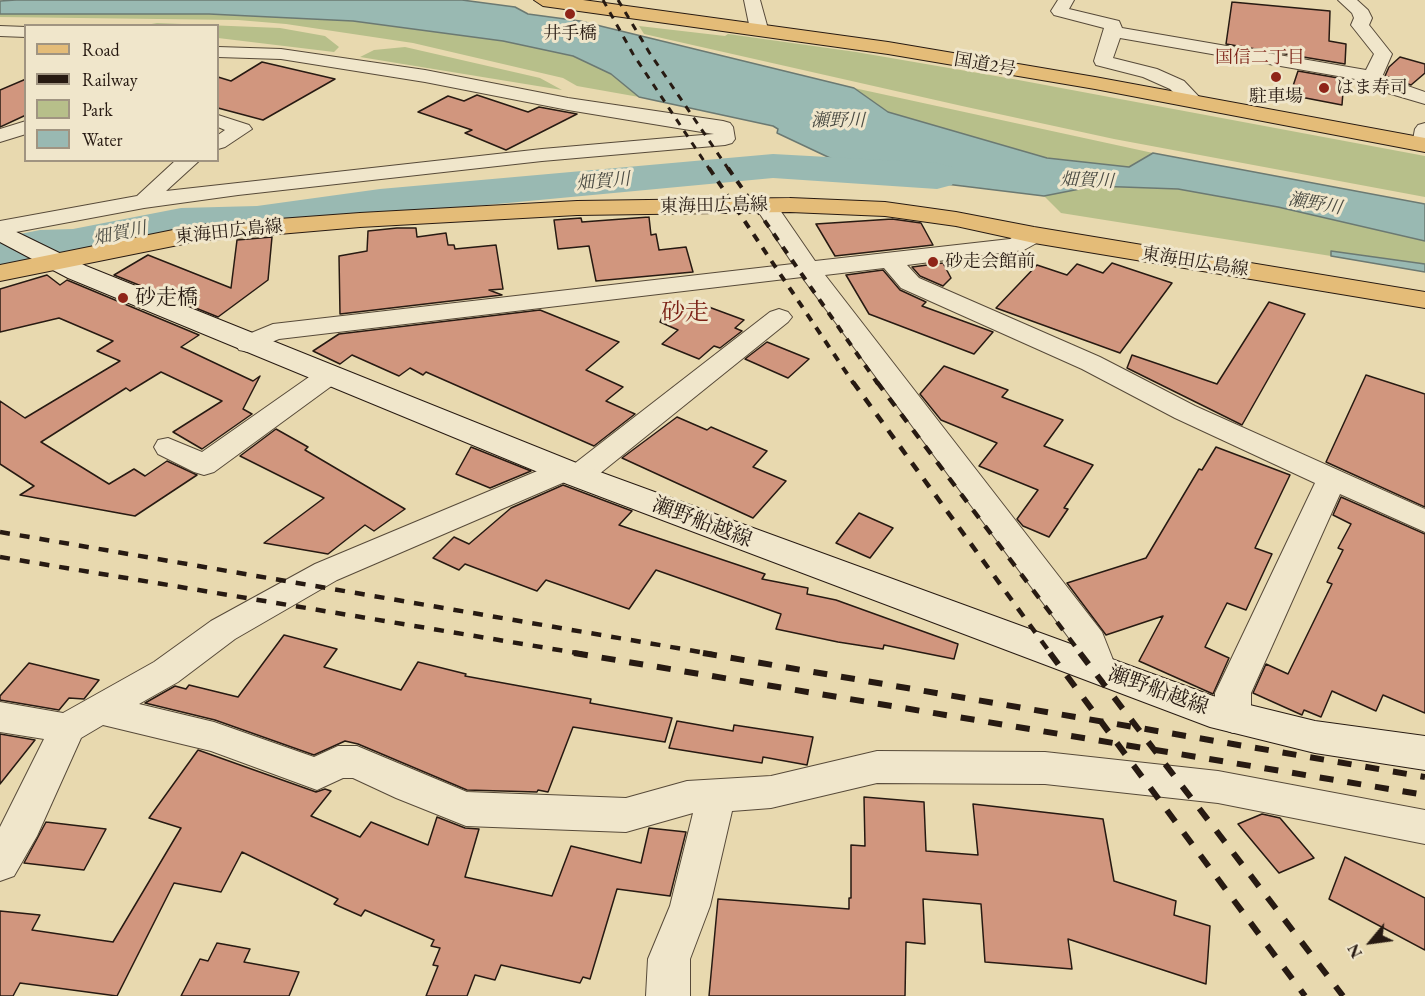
<!DOCTYPE html>
<html>
<head>
<meta charset="utf-8">
<style>
  body { margin:0 }
  #map { position:relative; width:1425px; height:996px; overflow:hidden; background:#e8d9af; font-family:"EB Garamond",serif }
  canvas { display:block }
  .legend { position:absolute; left:24px; top:24px; width:195px; height:138px; box-sizing:border-box; background:#f0e6cb; border:2px solid #a09481; margin:0; padding:8px 10px; list-style:none; font-size:18px; color:#271a12 }
  .legend li { display:flex; align-items:center; gap:12px; height:30px }
  .legend b { width:30px; border:2px solid #a09481 }
  .north { position:absolute; left:1341px; top:912px; width:60px; height:60px; -webkit-text-stroke:4px #f0e6cb; paint-order:stroke; rotate:241deg; font-size:16px; font-weight:700; line-height:24px; text-align:center; color:#271a12 }
  .north::after { content:''; display:block; margin:auto; width:21px; height:27px; background:#271a12; clip-path:polygon(50% 0,100% 100%,50% 72%,0 100%) }
</style>
</head>
<body>
<div id="map">
<canvas width="1425" height="996"></canvas>
<ul class="legend">
<li><b style="height:8px;background:#e4bc78"></b>Road</li>
<li><b style="height:8px;background:#271a12"></b>Railway</li>
<li><b style="height:16px;background:#b7bf8a"></b>Park</li>
<li><b style="height:16px;background:#99b9b2"></b>Water</li>
</ul>
<div class="north">N</div>
</div>
<script>
const context = document.querySelector('canvas').getContext('2d');
context.lineJoin = 'round';
function fill(path, color) { context.fillStyle = color; context.fill(path, 'evenodd'); }
const toPath = rows => new Path2D(rows.map(r => 'M' + r).join(''));
function trace(path, color, width, dash) { context.strokeStyle = color; context.lineWidth = width; context.lineCap = dash ? 'butt' : 'round'; context.setLineDash(dash || []); context.stroke(path); }
function write(font, color, halo, rows, align = 'center') {
  context.font = font + ' "EB Garamond","Noto Serif JP",serif'; context.lineWidth = 6; context.setLineDash([]); context.textBaseline = 'middle'; context.strokeStyle = halo; context.fillStyle = color; for (const [text, x, y, turn = 0] of rows) {
    context.save(); context.translate(x, y); context.rotate((+turn || 0) * Math.PI / 180); context.textAlign = isNaN(turn) ? turn : align; if (halo) context.strokeText(text, 0, 0); context.fillText(text, 0, 0); context.restore();
  }
}
const green = toPath([
  [0,14,209,14,353,21,503,41,573,56,611,74,639,97,577,86,563,78,413,43,286,24,238,20,0,17],
  [157,23,280,28,325,36,339,47,334,52,218,38,218,26,146,25],
  [639,26,725,36,728,34,856,52,1013,79,1425,156,1425,197,1114,139,962,106,644,34],
  [405,47,540,78,562,90,360,57,374,50],
  [854,88,1153,153,1129,167,1047,158,888,112],
  [1095,186,1178,189,1278,207,1425,241,1425,264,1331,251,1331,256,1061,213,1044,196]
]);
const water = toPath([
  [16,0,462,0,515,7,528,14,580,21,854,88,888,112,1047,158,1129,167,1153,153,1425,204,1425,241,1278,207,1178,189,1095,186,1044,196,864,174,777,133,778,129,773,126,639,97,611,74,573,56,503,41,353,21,209,14,0,14,0,1,16,0],
  [1331,251,1425,264,1425,272,1331,256,1331,251]
]);
const river = toPath([
  [773,154,937,163,952,167,958,176,952,185,937,189,773,178,380,215,257,232,181,234,73,257,40,258,0,266,0,238,40,230,73,229,181,208,257,206,380,189,773,154]
]);
const building = toPath([
  [1232,2,1330,11,1329,41,1346,44,1345,64,1226,44,1232,2],
  [1400,57,1425,64,1425,73,1411,85,1385,76,1389,67,1400,57],
  [262,62,335,79,263,120,218,108,218,77,231,81,262,62],
  [1298,71,1344,79,1342,105,1290,95,1298,71],
  [26,79,26,115,0,127,0,90,26,79],
  [477,95,528,112,539,107,577,114,506,150,465,133,472,130,418,112,448,96,464,101,477,95],
  [649,217,651,235,656,234,659,250,686,247,693,272,596,281,589,246,558,249,554,220,581,218,582,222,649,217],
  [892,219,921,223,933,245,835,256,816,224,892,219],
  [397,228,416,228,417,237,446,233,448,245,454,245,455,249,496,245,503,289,489,290,502,295,340,314,339,256,367,251,368,231,397,228],
  [272,237,268,280,218,317,114,275,148,255,231,288,237,240,272,237],
  [943,263,951,278,943,286,920,276,912,267,943,263],
  [1112,263,1172,283,1120,353,996,308,1037,265,1067,275,1077,264,1103,273,1112,263],
  [883,270,900,290,926,302,922,306,993,332,974,354,869,314,846,275,883,270],
  [47,275,60,285,67,280,199,335,181,347,253,381,260,376,243,409,252,414,202,449,173,432,222,401,161,372,130,391,126,388,41,442,109,484,134,469,145,476,167,461,197,475,135,516,20,495,34,486,0,464,0,401,25,418,120,361,97,351,113,341,59,318,0,332,0,289,47,275],
  [669,301,698,313,706,306,744,320,735,328,742,331,720,348,714,346,699,359,662,344,678,330,660,322,669,301],
  [1269,302,1305,314,1242,425,1127,368,1132,355,1217,384,1269,302],
  [540,310,619,342,586,370,623,387,606,401,635,414,594,446,426,372,423,375,410,368,399,376,352,355,340,364,313,351,339,334,540,310],
  [767,342,809,359,788,378,745,359,767,342],
  [944,366,1008,390,1002,397,1063,420,1044,446,1093,465,1064,508,1068,509,1049,537,1023,526,1017,519,1038,490,979,466,997,443,941,420,920,394,944,366],
  [1366,375,1425,394,1425,507,1326,462,1366,375],
  [677,417,707,430,711,427,767,451,753,467,786,481,753,518,622,458,677,417],
  [276,429,308,447,305,450,405,509,374,531,365,525,328,554,264,543,324,498,240,456,276,429],
  [471,447,531,471,490,488,456,474,471,447],
  [1216,447,1290,475,1255,548,1272,554,1246,610,1227,603,1205,647,1229,658,1213,694,1139,661,1163,616,1106,635,1067,583,1146,558,1199,469,1202,470,1216,447],
  [563,485,632,511,619,525,765,574,762,579,808,588,807,594,836,600,958,644,954,659,884,645,883,649,838,642,776,629,781,614,656,570,629,609,546,580,537,591,465,564,459,570,433,558,454,537,469,544,511,508,563,485],
  [1341,497,1425,534,1425,713,1383,695,1376,711,1332,691,1321,717,1304,710,1302,715,1253,693,1266,664,1288,674,1332,584,1327,582,1343,550,1338,548,1351,524,1333,515,1341,497],
  [859,513,893,528,870,558,836,543,859,513],
  [284,635,337,649,324,667,401,690,418,662,466,674,465,676,591,699,590,703,672,718,665,742,573,727,548,792,538,790,537,792,467,790,358,744,345,741,314,755,215,720,145,703,175,686,186,689,189,685,238,697,284,635],
  [29,663,99,680,84,699,69,698,59,710,0,700,0,696,29,663],
  [677,721,733,731,734,725,813,737,807,765,763,757,762,763,669,748,677,721],
  [0,734,35,740,0,784,0,734],
  [198,750,316,792,325,789,331,791,311,816,360,837,371,822,428,845,437,817,465,828,479,829,465,877,552,896,571,846,641,863,649,828,686,832,670,896,617,889,590,979,583,977,580,983,501,965,495,980,475,975,467,996,426,996,438,966,433,965,440,948,431,946,434,940,365,910,361,916,334,904,338,899,242,852,221,892,174,883,117,996,20,983,13,996,0,996,0,911,40,915,32,930,113,942,181,828,149,818,198,750],
  [864,797,924,802,926,851,978,855,973,804,1103,819,1114,881,1176,901,1174,915,1210,926,1206,984,1068,939,1072,969,985,962,981,904,923,899,925,944,906,942,905,996,709,996,718,899,849,909,849,898,851,898,851,845,865,846,864,797],
  [1262,814,1280,818,1314,858,1279,873,1238,824,1262,814],
  [46,822,106,829,84,870,24,863,46,822],
  [1345,857,1425,898,1425,950,1329,899,1345,857],
  [217,943,250,949,244,962,299,972,289,996,181,996,200,959,208,961,217,943]
]);
const minor = toPath([
  [744,0,760,0,768,29,765,33,759,34,750,29,744,0],
  [1058,0,1074,0,1069,9,1119,21,1122,28,1366,70,1374,54,1351,25,1354,18,1352,13,1338,0,1357,0,1368,10,1372,18,1369,25,1392,54,1382,77,1425,92,1425,104,1374,89,1355,79,1120,38,1113,58,1157,69,1184,81,1203,101,1193,107,1186,105,1170,89,1143,77,1096,65,1094,61,1104,28,1054,15,1051,11,1058,0],
  [0,26,26,27,26,37,0,36,0,26],
  [218,47,281,49,425,70,568,98,723,121,730,123,733,127,735,139,732,143,725,145,542,161,238,195,144,208,0,235,0,221,137,196,176,160,200,160,166,191,542,149,714,134,568,110,425,82,281,59,218,57,218,47],
  [218,115,249,125,252,129,225,147,218,149,218,135,225,130,218,127,218,115],
  [26,121,26,134,0,142,0,129,26,121],
  [1425,123,1425,150,1422,151,1415,149,1412,145,1415,129,1418,125,1425,123],
  [765,198,773,200,815,261,1010,239,1026,230,1042,230,1046,235,1042,240,1024,250,907,265,919,278,1100,357,1195,406,1425,509,1425,532,1340,494,1251,693,1251,718,1246,728,1233,733,1220,728,1215,718,1215,693,1315,483,1175,418,1082,369,901,288,884,268,825,275,1102,632,1117,670,1112,680,1100,684,1088,680,1075,646,802,277,279,339,248,352,239,350,235,344,239,338,273,324,793,264,754,205,757,200,765,198],
  [779,309,788,312,792,317,788,322,588,483,578,486,567,481,337,580,235,639,178,682,139,704,214,722,314,757,338,746,357,746,467,792,626,798,687,781,771,776,877,751,1045,752,1218,771,1425,810,1425,844,1218,803,1045,784,877,783,771,808,732,811,710,906,690,959,690,996,646,996,648,959,670,906,693,813,626,832,466,826,396,798,353,778,343,778,317,790,211,751,103,725,81,738,37,836,14,876,0,881,0,827,44,739,0,732,0,702,63,713,154,662,211,621,315,564,554,464,564,461,574,464,770,312,779,309],
  [328,368,337,370,341,376,337,382,214,472,204,475,194,472,158,454,154,447,158,440,168,438,202,452,319,370,328,368]
]);
const secondary = toPath([
  [0,224,86,266,589,468,1213,696,1315,721,1425,736,1425,770,1315,753,1210,727,567,484,68,278,0,242,0,224]
]);
const primary = toPath([
  [790,198,885,202,956,212,1034,227,1425,292,1425,308,1034,243,956,226,885,216,790,212,577,215,360,227,198,241,0,281,0,265,198,225,360,213,577,201,790,198]
]);
const trunk = toPath([
  [534,0,583,0,888,42,1095,77,1425,138,1425,152,1095,89,888,54,543,6,534,0]
]);
const railFar3 = toPath([
  [603,0,633,54,710,170],
  [618,0,649,52,729,170]
]);
const railFar2 = toPath([
  [709,168,854,384],
  [728,168,878,384]
]);
const railFar1 = toPath([
  [853,382,1051,654],
  [877,382,1081,654],
  [0,532,712,654],
  [0,557,583,654]
]);
const rail = toPath([
  [574,653,1425,795],
  [703,653,1425,777],
  [1050,653,1305,996],
  [1080,653,1343,996]
]);
const markers = [
  [570,14,6,"#8f2418"],
  [1276,77,6,"#8f2418"],
  [1324,88,6,"#8f2418"],
  [933,262,6,"#8f2418"],
  [123,298,6,"#8f2418"]
];
const farPoinames = [
  ["井手橋",570,34],
  ["はま寿司",1336,88,"left"],
  ["駐車場",1276,97],
  ["砂走会館前",945,262,"left"]
];
const farNeighbourhoodnames = [
  ["国信二丁目",1260,58]
];
const farStreetnames = [
  ["国道2号",985,65,10],
  ["東海田広島線",714,206,-1],
  ["東海田広島線",229,232,-6],
  ["東海田広島線",1195,262,9]
];
const farWaternames = [
  ["瀬野川",838,121],
  ["畑賀川",1087,181,2],
  ["畑賀川",603,182,-5],
  ["瀬野川",1315,204,10],
  ["畑賀川",120,234,-12]
];
const poiNames = [
  ["砂走橋",135,298]
];
const streetNames = [
  ["瀬野船越線",702,523,21],
  ["瀬野船越線",1158,691,20]
];
const quarterNames = [
  ["砂走",685,313]
];
fill(green, '#b7bf8a');
fill(water, '#99b9b2');
trace(water, '#6b7972', 1.5);
fill(river, '#99b9b2');
fill(building, '#d1967e');
trace(building, '#271a12', 1.5);
trace(minor, '#574a39', 2);
trace(secondary, '#271a12', 2);
trace(primary, '#271a12', 2);
trace(trunk, '#271a12', 2);
fill(minor, '#f0e6cb');
fill(secondary, '#f0e6cb');
fill(primary, '#e4bc78');
fill(trunk, '#e4bc78');
trace(railFar3, '#271a12', 3, [7, 7]);
trace(railFar2, '#271a12', 4, [8, 8]);
trace(railFar1, '#271a12', 4.5, [10, 10]);
trace(rail, '#271a12', 6, [14, 14]);
for (const [x, y, r, color] of markers) { const dot = new Path2D(); dot.arc(x, y, r, 0, 2 * Math.PI); context.fillStyle = color; context.fill(dot); trace(dot, '#f0e6cb', 2); }
write('18px', '#271a12', '#f0e6cb', farPoinames);
write('18px', '#7a1f14', '#f0e6cb', farNeighbourhoodnames);
write('18px', '#271a12', '#f0e6cb', farStreetnames);
write('italic 18px', '#494a42', '#f0e6cb', farWaternames);
write('21px', '#271a12', '#f0e6cb', poiNames, 'left');
write('21px', '#271a12', '#f0e6cb', streetNames);
write('24px', '#7a1f14', '#f0e6cb', quarterNames);
</script>
</body>
</html>
